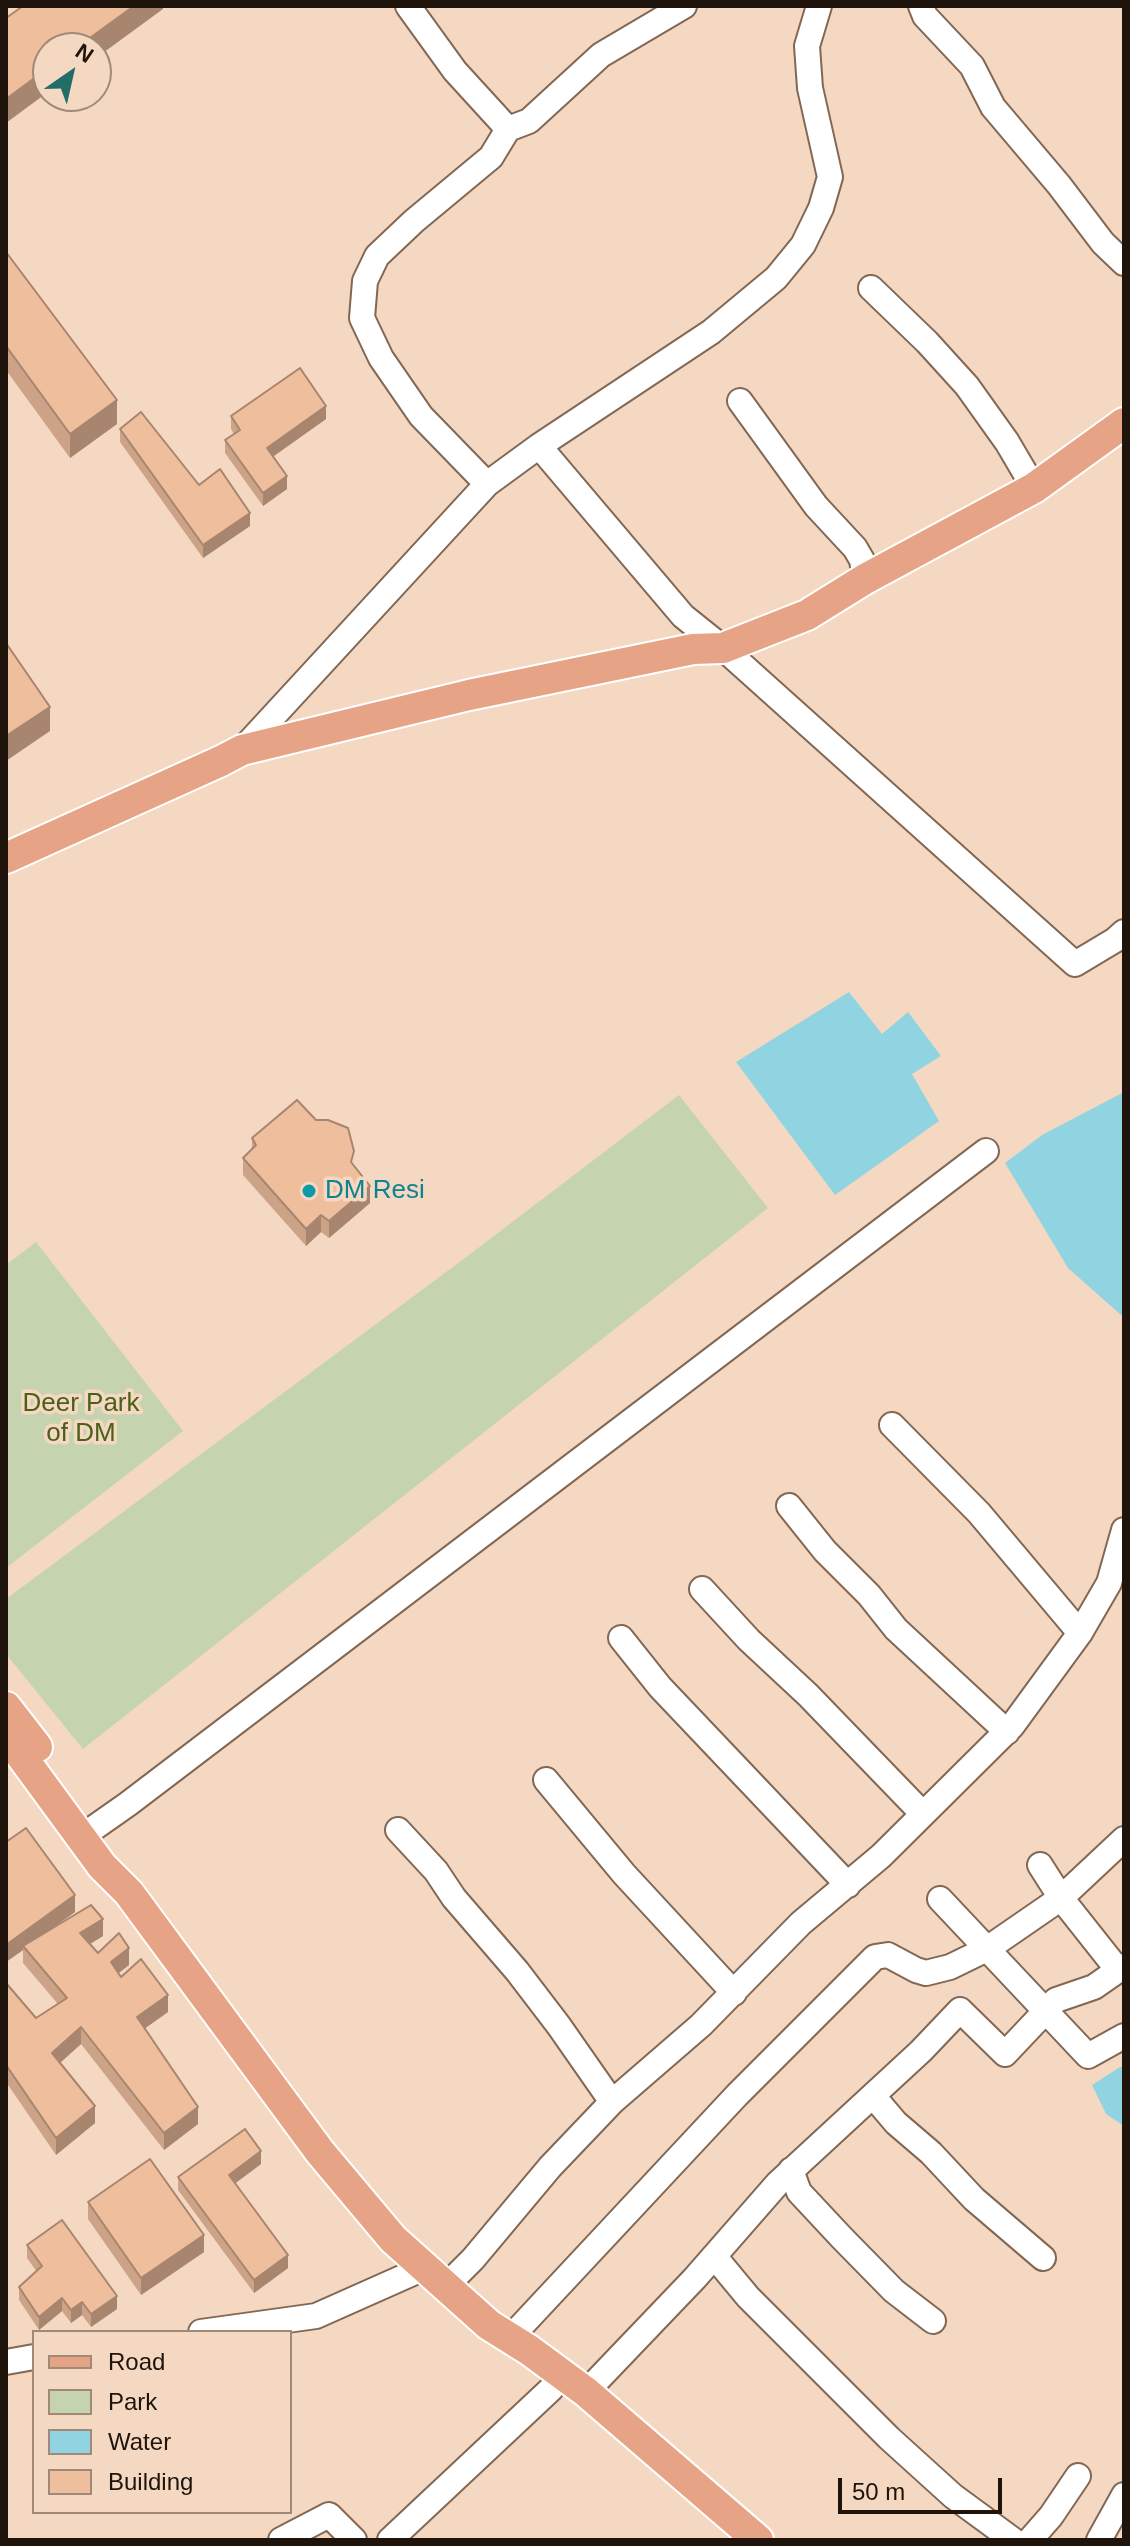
<!DOCTYPE html>
<html>
<head>
<meta charset="utf-8">
<style>
  body { margin:0 }
  #map { position:relative; width:1130px; height:2546px; overflow:hidden; background:#f5d8c1; font-family:Helvetica,sans-serif }
  canvas { display:block }
  .frame { position:absolute; inset:0; border:8px solid #1e140c; pointer-events:none }
  .legend { position:absolute; left:32px; top:2330px; width:260px; height:184px; box-sizing:border-box; background:#f5d8c1; border:2px solid #9f8a79; margin:0; padding:10px 14px; list-style:none; font-size:24px; color:#1e140c }
  .legend li { display:flex; align-items:center; gap:16px; height:40px }
  .legend b { width:40px; border:2px solid #9f8a79 }
  .north { position:absolute; left:32px; top:32px; width:80px; height:80px; box-sizing:border-box; background:#f5d8c1; border:2px solid #9f8a79; border-radius:50%; rotate:34deg; font-size:22px; font-weight:700; line-height:32px; text-align:center; color:#1e140c }
  .north::after { content:''; display:block; margin:auto; width:28px; height:36px; background:#236d68; clip-path:polygon(50% 0,100% 100%,50% 72%,0 100%) }
  .scale { position:absolute; left:838px; top:2478px; width:164px; height:36px; box-sizing:border-box; border:4px solid #1e140c; border-top:0; padding-left:10px; font-size:24px; line-height:28px; white-space:nowrap; color:#1e140c; -webkit-text-stroke:6px #f5d8c1; paint-order:stroke }
</style>
</head>
<body>
<div id="map">
<canvas width="1130" height="2546"></canvas>
<div class="frame"></div>
<ul class="legend">
<li><b style="height:10px;background:#e6a385"></b>Road</li>
<li><b style="height:22px;background:#c5d3af"></b>Park</li>
<li><b style="height:22px;background:#90d4e2"></b>Water</li>
<li><b style="height:22px;background:#eebe9d"></b>Building</li>
</ul>
<div class="north">N</div>
<div class="scale">50 m</div>
</div>
<script>
const context = document.querySelector('canvas').getContext('2d');
context.lineJoin = 'round';
function fill(path, color) { context.fillStyle = color; context.fill(path, 'evenodd'); }
const toPath = rows => new Path2D(rows.map(r => 'M' + r).join(''));
function trace(path, color, width, dash) { context.strokeStyle = color; context.lineWidth = width; context.lineCap = dash ? 'butt' : 'round'; context.setLineDash(dash || []); context.stroke(path); }
function write(font, color, halo, rows, align = 'center') {
  context.font = font + ' Helvetica,sans-serif'; context.lineWidth = 7; context.setLineDash([]); context.textBaseline = 'middle'; context.strokeStyle = halo; context.fillStyle = color; for (const [text, x, y, turn = 0] of rows) {
    context.save(); context.translate(x, y); context.rotate((+turn || 0) * Math.PI / 180); context.textAlign = isNaN(turn) ? turn : align; if (halo) context.strokeText(text, 0, 0); context.fillText(text, 0, 0); context.restore();
  }
}
const green = toPath([
  [679,1095,768,1208,83,1749,6,1654,6,1599,469,1255],
  [36,1242,183,1431,6,1568,6,1265]
]);
const water = toPath([
  [849,992,882,1034,908,1012,941,1056,912,1074,939,1121,835,1195,736,1062],
  [1124,1092,1124,1312,1121,1315,1068,1268,1005,1163,1042,1135],
  [1120,2067,1124,2067,1124,2126,1106,2114,1092,2085]
]);
const minor = toPath([
  [408,6,455,71,508,129,529,121,601,55,684,6],
  [921,6,925,16,972,66,993,107,1059,185,1103,243,1124,263],
  [871,288,927,342,967,386,1007,442,1034,488],
  [740,401,816,506,855,548,862,560,865,579],
  [539,446,683,616,723,648,1075,964,1115,940,1124,932],
  [487,484,539,446,711,332,776,278,803,245,821,208,830,177,810,88,807,46,819,6],
  [242,750,487,484,421,416,381,358,362,318,365,281,377,256,414,221,491,157,508,129],
  [892,1425,979,1513,1080,1633],
  [789,1506,825,1551,869,1595,896,1629,1007,1732],
  [702,1589,749,1640,808,1695,923,1814],
  [621,1638,660,1687,848,1885],
  [546,1780,624,1874,734,1993],
  [398,1830,436,1871,454,1898,517,1971,559,2026,612,2102],
  [81,1837,128,1804,986,1151],
  [1040,1865,1061,1898,1118,1970],
  [940,1899,1088,2056,1124,2036],
  [873,2096,896,2123,931,2153,974,2199,1043,2258],
  [791,2170,799,2192,842,2238,894,2291,933,2321],
  [714,2256,748,2297,889,2438,953,2496,1013,2540],
  [445,2287,473,2259,550,2167,612,2102,701,2025,801,1923,881,1856,1012,1726,1080,1633,1109,1583,1124,1530],
  [201,2332,316,2316,424,2268],
  [510,2338,737,2095,875,1957,888,1955,916,1970,926,1973,950,1967,987,1949,1061,1898,1124,1839],
  [6,2362,34,2357],
  [586,2392,695,2278,778,2183,921,2051,960,2010,1005,2054,1056,2000,1094,1987,1124,1966],
  [281,2540,329,2515,354,2540],
  [390,2540,551,2389],
  [1030,2540,1051,2516,1078,2476],
  [1099,2540,1124,2495]
]);
const major = toPath([
  [6,858,221,761,242,750,469,695,693,649,723,648,807,615,865,579,1034,488,1124,423],
  [6,1707,37,1747],
  [6,1735,102,1866,129,1893,320,2152,393,2239,489,2325,529,2350,586,2392,758,2540]
]);
const wall = toPath([
  [6,252,117,424,70,458,6,370],
  [231,416,326,419,273,456,287,489,263,506,225,453,225,440,234,434,231,429],
  [120,429,250,526,203,558,120,442],
  [316,1120,354,1166,370,1203,329,1238,321,1232,306,1246,243,1175,243,1158,252,1149,252,1138],
  [6,1842,75,1912,52,1928,103,1936,90,1944,98,1953,129,1965,118,1973,121,1977,168,2012,145,2028,198,2124,164,2150,81,2044,60,2063,95,2123,56,2155,6,2082,6,1983,36,2018,58,2004,23,1963,23,1950,6,1962],
  [261,2164,235,2183,288,2268,254,2293,178,2190,178,2177],
  [88,2202,204,2252,141,2295,88,2219],
  [27,2245,117,2309,91,2327,82,2315,71,2323,62,2311,39,2330,19,2300,19,2287,37,2272,27,2258]
]);
const shadedWall = toPath([
  [134,6,163,6,163,9,96,58,96,48,76,48],
  [48,68,48,92,6,123,6,99],
  [117,400,117,424,70,458,70,434],
  [326,406,326,419,267,461,267,448],
  [287,476,287,489,263,506,263,493],
  [250,513,250,526,203,558,203,545],
  [50,707,50,731,6,761,6,736],
  [370,1186,370,1203,329,1238,329,1221],
  [321,1215,321,1232,306,1246,306,1229],
  [75,1895,75,1912,25,1948,23,1946,23,1950,6,1962,6,1945],
  [103,1919,103,1936,80,1950,80,1933],
  [129,1948,129,1965,111,1979,111,1962],
  [168,1995,168,2012,137,2034,137,2017],
  [81,2027,81,2044,52,2070,52,2053],
  [95,2106,95,2123,56,2155,56,2138],
  [198,2107,198,2124,164,2150,164,2133],
  [261,2151,261,2164,229,2188,229,2175],
  [204,2235,204,2252,141,2295,141,2278],
  [288,2255,288,2268,254,2293,254,2280],
  [117,2296,117,2309,91,2327,91,2314],
  [62,2298,62,2311,39,2330,39,2317],
  [82,2302,82,2315,71,2323,71,2310]
]);
const building = toPath([
  [23,6,134,6,76,48,48,48,48,68,6,99,6,18,23,6],
  [6,252,117,400,70,434,6,346,6,252],
  [300,368,326,406,267,448,287,476,263,493,225,440,240,430,231,416,300,368],
  [141,412,199,485,220,469,250,513,203,545,120,429,141,412],
  [6,643,50,707,6,736,6,643],
  [297,1100,316,1120,328,1120,348,1128,354,1151,351,1162,370,1186,329,1221,321,1215,306,1229,243,1158,256,1145,252,1138,297,1100],
  [26,1828,75,1895,6,1945,6,1842,26,1828],
  [91,1905,103,1919,80,1933,98,1953,119,1933,129,1948,111,1962,121,1977,141,1959,168,1995,137,2017,198,2107,164,2133,81,2027,52,2053,95,2106,56,2138,6,2065,6,1983,36,2018,67,1998,23,1946,91,1905],
  [245,2129,261,2151,229,2175,288,2255,254,2280,178,2177,245,2129],
  [150,2159,204,2235,141,2278,88,2202,150,2159],
  [62,2220,117,2296,91,2314,82,2302,71,2310,62,2298,39,2317,19,2287,42,2266,27,2245,62,2220]
]);
const markers = [
  [309,1191,8,"#0f9aa8"]
];
const cultureNames = [
  ["DM Resi",325,1191]
];
const parkNames = [
  ["Deer Park",81,1404],
  ["of DM",81,1434]
];
fill(green, '#c5d3af');
fill(water, '#90d4e2');
trace(minor, '#826854', 28);
trace(major, '#fff', 34);
trace(minor, '#fff', 24);
trace(major, '#e6a385', 30);
fill(wall, '#cda387');
fill(shadedWall, '#a7856e');
fill(building, '#eebe9d');
trace(building, '#a7856e', 2);
for (const [x, y, r, color] of markers) { const dot = new Path2D(); dot.arc(x, y, r, 0, 2 * Math.PI); context.fillStyle = color; context.fill(dot); trace(dot, '#f5d8c1', 3); }
write('26px', '#0d838f', '#f5d8c1', cultureNames, 'left');
write('26px', '#496018', '#f5d8c1', parkNames);
</script>
</body>
</html>
